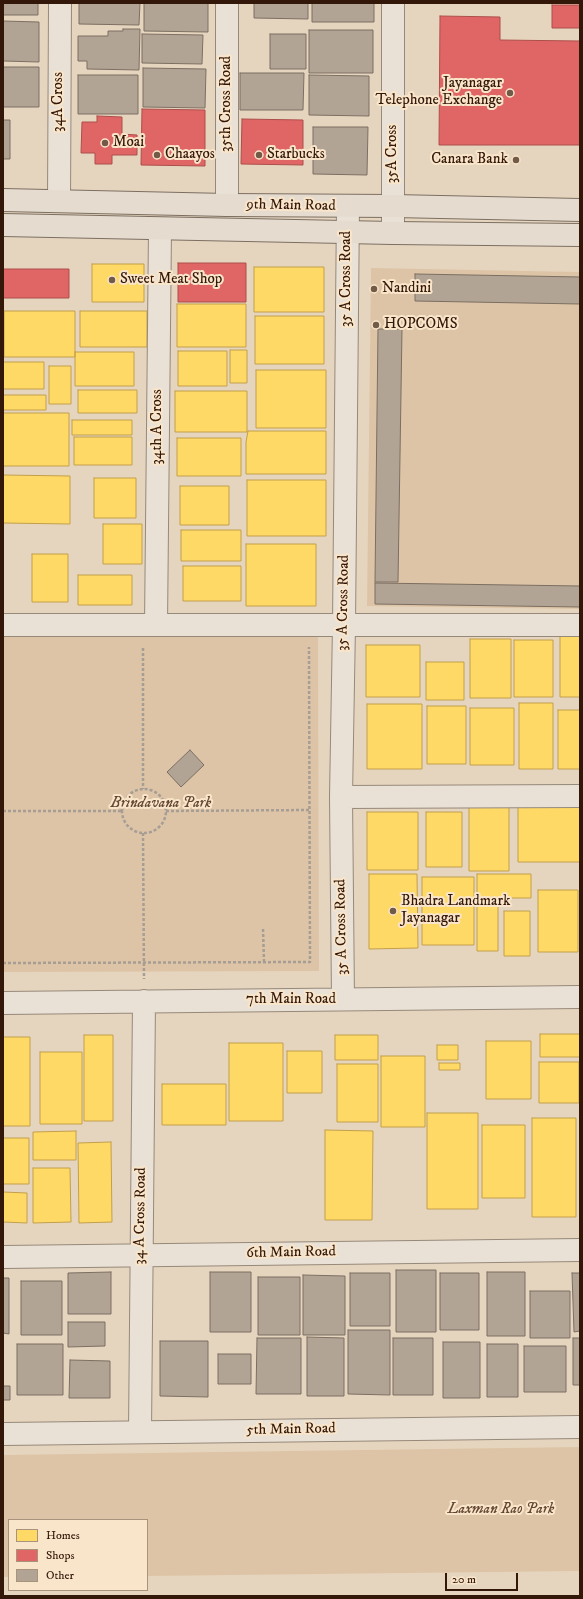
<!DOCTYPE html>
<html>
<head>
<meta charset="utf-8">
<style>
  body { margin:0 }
  #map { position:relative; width:583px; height:1599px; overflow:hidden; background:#e6d5be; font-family:"IM FELL DW Pica",serif }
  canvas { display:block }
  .frame { position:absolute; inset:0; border:4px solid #331709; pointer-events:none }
  .legend { position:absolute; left:8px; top:1519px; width:140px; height:72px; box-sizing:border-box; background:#f9e5ca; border:1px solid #aa937d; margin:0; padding:5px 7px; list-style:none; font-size:12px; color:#331709 }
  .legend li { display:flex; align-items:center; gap:8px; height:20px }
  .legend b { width:20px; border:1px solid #aa937d }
  .scale { position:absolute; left:445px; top:1573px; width:73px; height:18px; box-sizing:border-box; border:2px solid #331709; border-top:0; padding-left:5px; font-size:12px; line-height:14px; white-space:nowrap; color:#331709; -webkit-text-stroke:3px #f9e5ca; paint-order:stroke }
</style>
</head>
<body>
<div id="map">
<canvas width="583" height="1599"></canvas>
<div class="frame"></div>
<ul class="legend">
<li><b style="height:11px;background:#ffd966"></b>Homes</li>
<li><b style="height:11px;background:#e06666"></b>Shops</li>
<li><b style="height:11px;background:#b1a494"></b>Other</li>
</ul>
<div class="scale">20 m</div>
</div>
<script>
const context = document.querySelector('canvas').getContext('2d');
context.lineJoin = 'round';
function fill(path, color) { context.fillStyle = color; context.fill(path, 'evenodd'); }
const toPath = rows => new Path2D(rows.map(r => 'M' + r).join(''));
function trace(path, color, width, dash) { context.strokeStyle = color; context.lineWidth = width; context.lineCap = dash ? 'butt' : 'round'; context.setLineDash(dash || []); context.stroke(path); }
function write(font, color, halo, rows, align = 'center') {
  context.font = font + ' "IM FELL DW Pica",serif'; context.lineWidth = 4; context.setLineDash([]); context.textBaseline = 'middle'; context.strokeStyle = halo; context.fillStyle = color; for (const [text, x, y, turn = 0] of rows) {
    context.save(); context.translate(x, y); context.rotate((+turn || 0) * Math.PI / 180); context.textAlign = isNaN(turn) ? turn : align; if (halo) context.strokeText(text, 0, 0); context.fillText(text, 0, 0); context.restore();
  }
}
const green = toPath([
  [371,268,580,272,580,609,367,606],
  [3,636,318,636,319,971,3,972],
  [580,1447,580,1571,147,1576,147,1520,9,1520,9,1577,3,1577,3,1455]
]);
const homes = toPath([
  [92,264,144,264,144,302,92,302,92,264],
  [254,267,324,267,324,312,254,312,254,267],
  [177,304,246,304,246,347,177,347,177,304],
  [4,311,75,311,75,357,4,357,4,311],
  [80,311,147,311,147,347,80,347,80,311],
  [255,316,324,316,324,364,255,364,255,316],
  [230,350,247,350,247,383,230,383,230,350],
  [178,351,227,351,227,386,178,386,178,351],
  [75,352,134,352,134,386,75,386,75,352],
  [3,362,44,362,44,389,3,389,3,362],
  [49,366,71,366,71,404,49,404,49,366],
  [256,370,326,370,326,428,256,428,256,370],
  [78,390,137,390,137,413,78,413,78,390],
  [175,391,247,391,247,432,175,432,175,391],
  [3,395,46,395,46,410,3,410,3,395],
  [3,413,69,413,69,466,3,466,3,413],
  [72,420,132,420,132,435,72,435,72,420],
  [248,431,326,431,326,474,246,474,246,442,248,431],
  [74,437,132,437,132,465,74,465,74,437],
  [177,438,241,438,241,476,177,476,177,438],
  [3,475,70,476,70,524,3,523,3,475],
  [94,478,136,478,136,518,94,518,94,478],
  [247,480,326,480,326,536,247,536,247,480],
  [180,486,229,486,229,525,180,525,180,486],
  [103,524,142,524,142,564,103,564,103,524],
  [181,530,241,530,241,561,181,561,181,530],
  [246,544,316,544,316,606,246,606,246,544],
  [32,554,68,554,68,602,32,602,32,554],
  [183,566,241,566,241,601,183,601,183,566],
  [78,575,132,575,132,605,78,605,78,575],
  [560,634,580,634,580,697,560,697,560,634],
  [470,639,511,639,511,698,470,698,470,639],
  [514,640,553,640,553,697,514,697,514,640],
  [366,645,420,645,420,697,366,697,366,645],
  [426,662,464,662,464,700,426,700,426,662],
  [519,703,553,703,553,769,519,769,519,703],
  [367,704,422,704,422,769,367,769,367,704],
  [427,706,466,706,466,764,427,764,427,706],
  [470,708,514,708,514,765,470,765,470,708],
  [558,710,580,710,580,769,558,769,558,710],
  [518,804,580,804,580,862,518,862,518,804],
  [469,806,509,806,509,871,469,871,469,806],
  [367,812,418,812,418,870,367,870,367,812],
  [426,812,462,812,462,867,426,867,426,812],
  [369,874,417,874,418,948,369,949,369,874],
  [477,874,531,874,531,898,477,898,477,874],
  [422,877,474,877,474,945,422,945,422,877],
  [538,890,578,890,578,952,538,952,538,890],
  [477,904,498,904,498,951,477,951,477,904],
  [504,911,530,911,530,956,504,956,504,911],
  [540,1034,580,1034,580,1057,540,1057,540,1034],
  [84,1035,113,1035,113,1121,84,1121,84,1035],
  [335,1035,378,1035,378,1060,335,1060,335,1035],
  [3,1037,30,1037,30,1126,3,1126,3,1037],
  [486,1041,531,1041,531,1099,486,1099,486,1041],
  [229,1043,283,1043,283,1121,229,1121,229,1043],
  [437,1045,458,1045,458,1060,437,1060,437,1045],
  [287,1051,322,1051,322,1093,287,1093,287,1051],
  [40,1052,82,1052,82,1124,40,1124,40,1052],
  [381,1056,425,1056,425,1127,381,1127,381,1056],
  [539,1062,579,1062,579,1103,539,1103,539,1062],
  [439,1063,460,1063,460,1070,439,1070,439,1063],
  [337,1064,378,1064,378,1122,337,1122,337,1064],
  [162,1084,226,1084,226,1125,162,1125,162,1084],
  [427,1113,478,1113,478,1209,427,1209,427,1113],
  [532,1118,576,1118,576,1217,532,1217,532,1118],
  [482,1125,525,1125,525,1198,482,1198,482,1125],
  [325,1130,373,1131,372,1220,325,1220,325,1130],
  [76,1131,76,1160,33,1160,33,1132,76,1131],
  [3,1138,29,1138,29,1184,3,1184,3,1138],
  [111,1142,112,1222,79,1223,78,1143,111,1142],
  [33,1168,70,1168,71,1222,33,1223,33,1168],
  [3,1192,27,1193,27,1223,3,1222,3,1192]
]);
const shops = toPath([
  [552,5,580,5,580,28,552,28,552,5],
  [440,16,500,17,500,40,580,41,580,145,439,145,440,16],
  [142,109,205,110,205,166,141,165,142,109],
  [97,116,122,117,122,134,137,135,137,155,112,155,112,164,95,164,95,153,81,153,82,122,97,122,97,116],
  [242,119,303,120,303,165,241,164,242,119],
  [178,263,246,263,246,302,178,302,178,263],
  [3,269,69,269,69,298,3,298,3,269]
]);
const building = toPath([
  [3,3,38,3,38,15,3,15,3,3],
  [79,3,140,3,139,25,79,24,79,3],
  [144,3,208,3,208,32,144,31,144,3],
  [254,3,308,3,308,19,254,18,254,3],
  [312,3,374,3,374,22,312,22,312,3],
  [3,21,39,22,39,62,3,61,3,21],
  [123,29,140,29,139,70,87,69,87,61,78,61,78,36,108,36,108,31,123,31,123,29],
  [309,30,373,30,373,73,309,73,309,30],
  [142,34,203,35,202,64,142,63,142,34],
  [270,34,306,34,306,69,270,69,270,34],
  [3,67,39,67,39,107,3,107,3,67],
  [143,68,206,69,205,108,143,107,143,68],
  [240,73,304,73,303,110,240,110,240,73],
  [78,75,138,75,138,114,78,114,78,75],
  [309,75,369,76,369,116,309,115,309,75],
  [3,120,10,120,10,159,3,159,3,120],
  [313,127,368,127,367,175,313,174,313,127],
  [415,274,580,277,580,304,415,301,415,274],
  [378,329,402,329,398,582,375,582,378,329],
  [375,583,580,586,580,607,375,604,375,583],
  [190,750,204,765,181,787,167,772,190,750],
  [396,1270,436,1270,436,1332,396,1332,396,1270],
  [111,1272,111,1314,68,1314,68,1273,111,1272],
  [210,1272,251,1272,251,1332,210,1332,210,1272],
  [487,1272,525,1272,525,1336,487,1336,487,1272],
  [350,1273,390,1273,390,1326,350,1326,350,1273],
  [440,1273,479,1273,479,1330,440,1330,440,1273],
  [572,1273,580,1273,580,1331,574,1332,572,1273],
  [303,1275,345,1276,345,1335,303,1335,303,1275],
  [258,1277,300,1277,300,1335,258,1335,258,1277],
  [3,1278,9,1278,9,1334,3,1333,3,1278],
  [21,1281,62,1281,62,1335,21,1335,21,1281],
  [530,1291,570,1291,570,1338,530,1338,530,1291],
  [68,1322,105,1322,105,1346,68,1347,68,1322],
  [348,1330,390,1330,390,1395,348,1394,348,1330],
  [307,1337,344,1338,344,1396,307,1396,307,1337],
  [257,1338,301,1338,301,1394,256,1394,257,1338],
  [393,1338,433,1338,433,1395,393,1395,393,1338],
  [573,1338,580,1338,580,1385,573,1385,573,1338],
  [160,1341,208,1341,208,1397,160,1396,160,1341],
  [443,1342,480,1342,480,1398,443,1398,443,1342],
  [17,1344,63,1344,63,1395,17,1395,17,1344],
  [487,1344,518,1344,518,1397,487,1397,487,1344],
  [524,1346,566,1346,566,1392,524,1392,524,1346],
  [218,1354,251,1354,251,1384,218,1384,218,1354],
  [70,1360,110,1361,110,1398,69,1398,70,1360],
  [3,1386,10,1386,10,1400,3,1400,3,1386]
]);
const path = toPath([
  [143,648,143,789],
  '122 811a22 22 0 1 1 44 0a22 22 0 1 1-44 0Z',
  [3,811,122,811],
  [166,811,309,810],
  [143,833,144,979],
  [263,929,264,962],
  [3,963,310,962,309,647]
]);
const minor = toPath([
  [227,3,227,205],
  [59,201,60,3],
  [393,233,393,3],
  [3,625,580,625],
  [156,625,160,229],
  [341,797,580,796],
  [343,999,341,797,344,625,348,206],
  [3,1003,580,997],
  [3,1257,580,1250],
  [140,1432,144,1001],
  [3,1434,580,1427]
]);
const major = toPath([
  [3,200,227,205,394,206,580,210],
  [3,225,393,233,580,235]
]);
const markers = [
  [510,93,4,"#725a48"],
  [105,143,4,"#725a48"],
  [157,155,4,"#725a48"],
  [259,155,4,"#725a48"],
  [516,160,4,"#725a48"],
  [112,280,4,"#725a48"],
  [374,289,4,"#725a48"],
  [376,325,4,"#725a48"],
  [393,911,4,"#725a48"]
];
const poiNames = [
  ["Jayanagar",502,84,"right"],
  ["Telephone Exchange",502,101,"right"],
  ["Moai",113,143],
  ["Chaayos",165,155],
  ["Starbucks",267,155],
  ["Canara Bank",508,160,"right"],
  ["Sweet Meat Shop",120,280],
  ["Nandini",382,289],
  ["HOPCOMS",384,325],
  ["Bhadra Landmark",401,902],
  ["Jayanagar",401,919]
];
const streetNames = [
  ["34A Cross",59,102,-90],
  ["35th Cross Road",227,104,-90],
  ["35A Cross",393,154,-90],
  ["9th Main Road",291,206,1],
  ["35 A Cross Road",347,279,-90],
  ["34th A Cross",158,427,-90],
  ["35 A Cross Road",344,603,-89],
  ["35 A Cross Road",342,927,-91],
  ["7th Main Road",291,1000],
  ["34 A Cross Road",141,1216,-89],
  ["6th Main Road",291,1253,-1],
  ["5th Main Road",291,1430,-1]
];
const parkNames = [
  ["Brindavana Park",161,804],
  ["Laxman Rao Park",501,1510]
];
fill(green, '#ddc4a6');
fill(homes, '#ffd966');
trace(homes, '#c29f4a', 1);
fill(shops, '#e06666');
trace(shops, '#ac4e4a', 1);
fill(building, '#b1a494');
trace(building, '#7c6f62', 1);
trace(minor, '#96897a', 24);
trace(major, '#7c6f62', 24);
trace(path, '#a69d94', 2.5, [3, 2]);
trace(minor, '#e9e1d5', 22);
trace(major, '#e5dccf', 22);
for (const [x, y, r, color] of markers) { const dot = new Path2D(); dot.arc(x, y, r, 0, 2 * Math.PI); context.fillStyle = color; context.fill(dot); trace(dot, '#f9e5ca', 1.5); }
write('15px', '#331709', '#f9e5ca', poiNames, 'left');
write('15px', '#331709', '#f9e5ca', streetNames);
write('italic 15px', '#644732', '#f9e5ca', parkNames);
</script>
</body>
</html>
